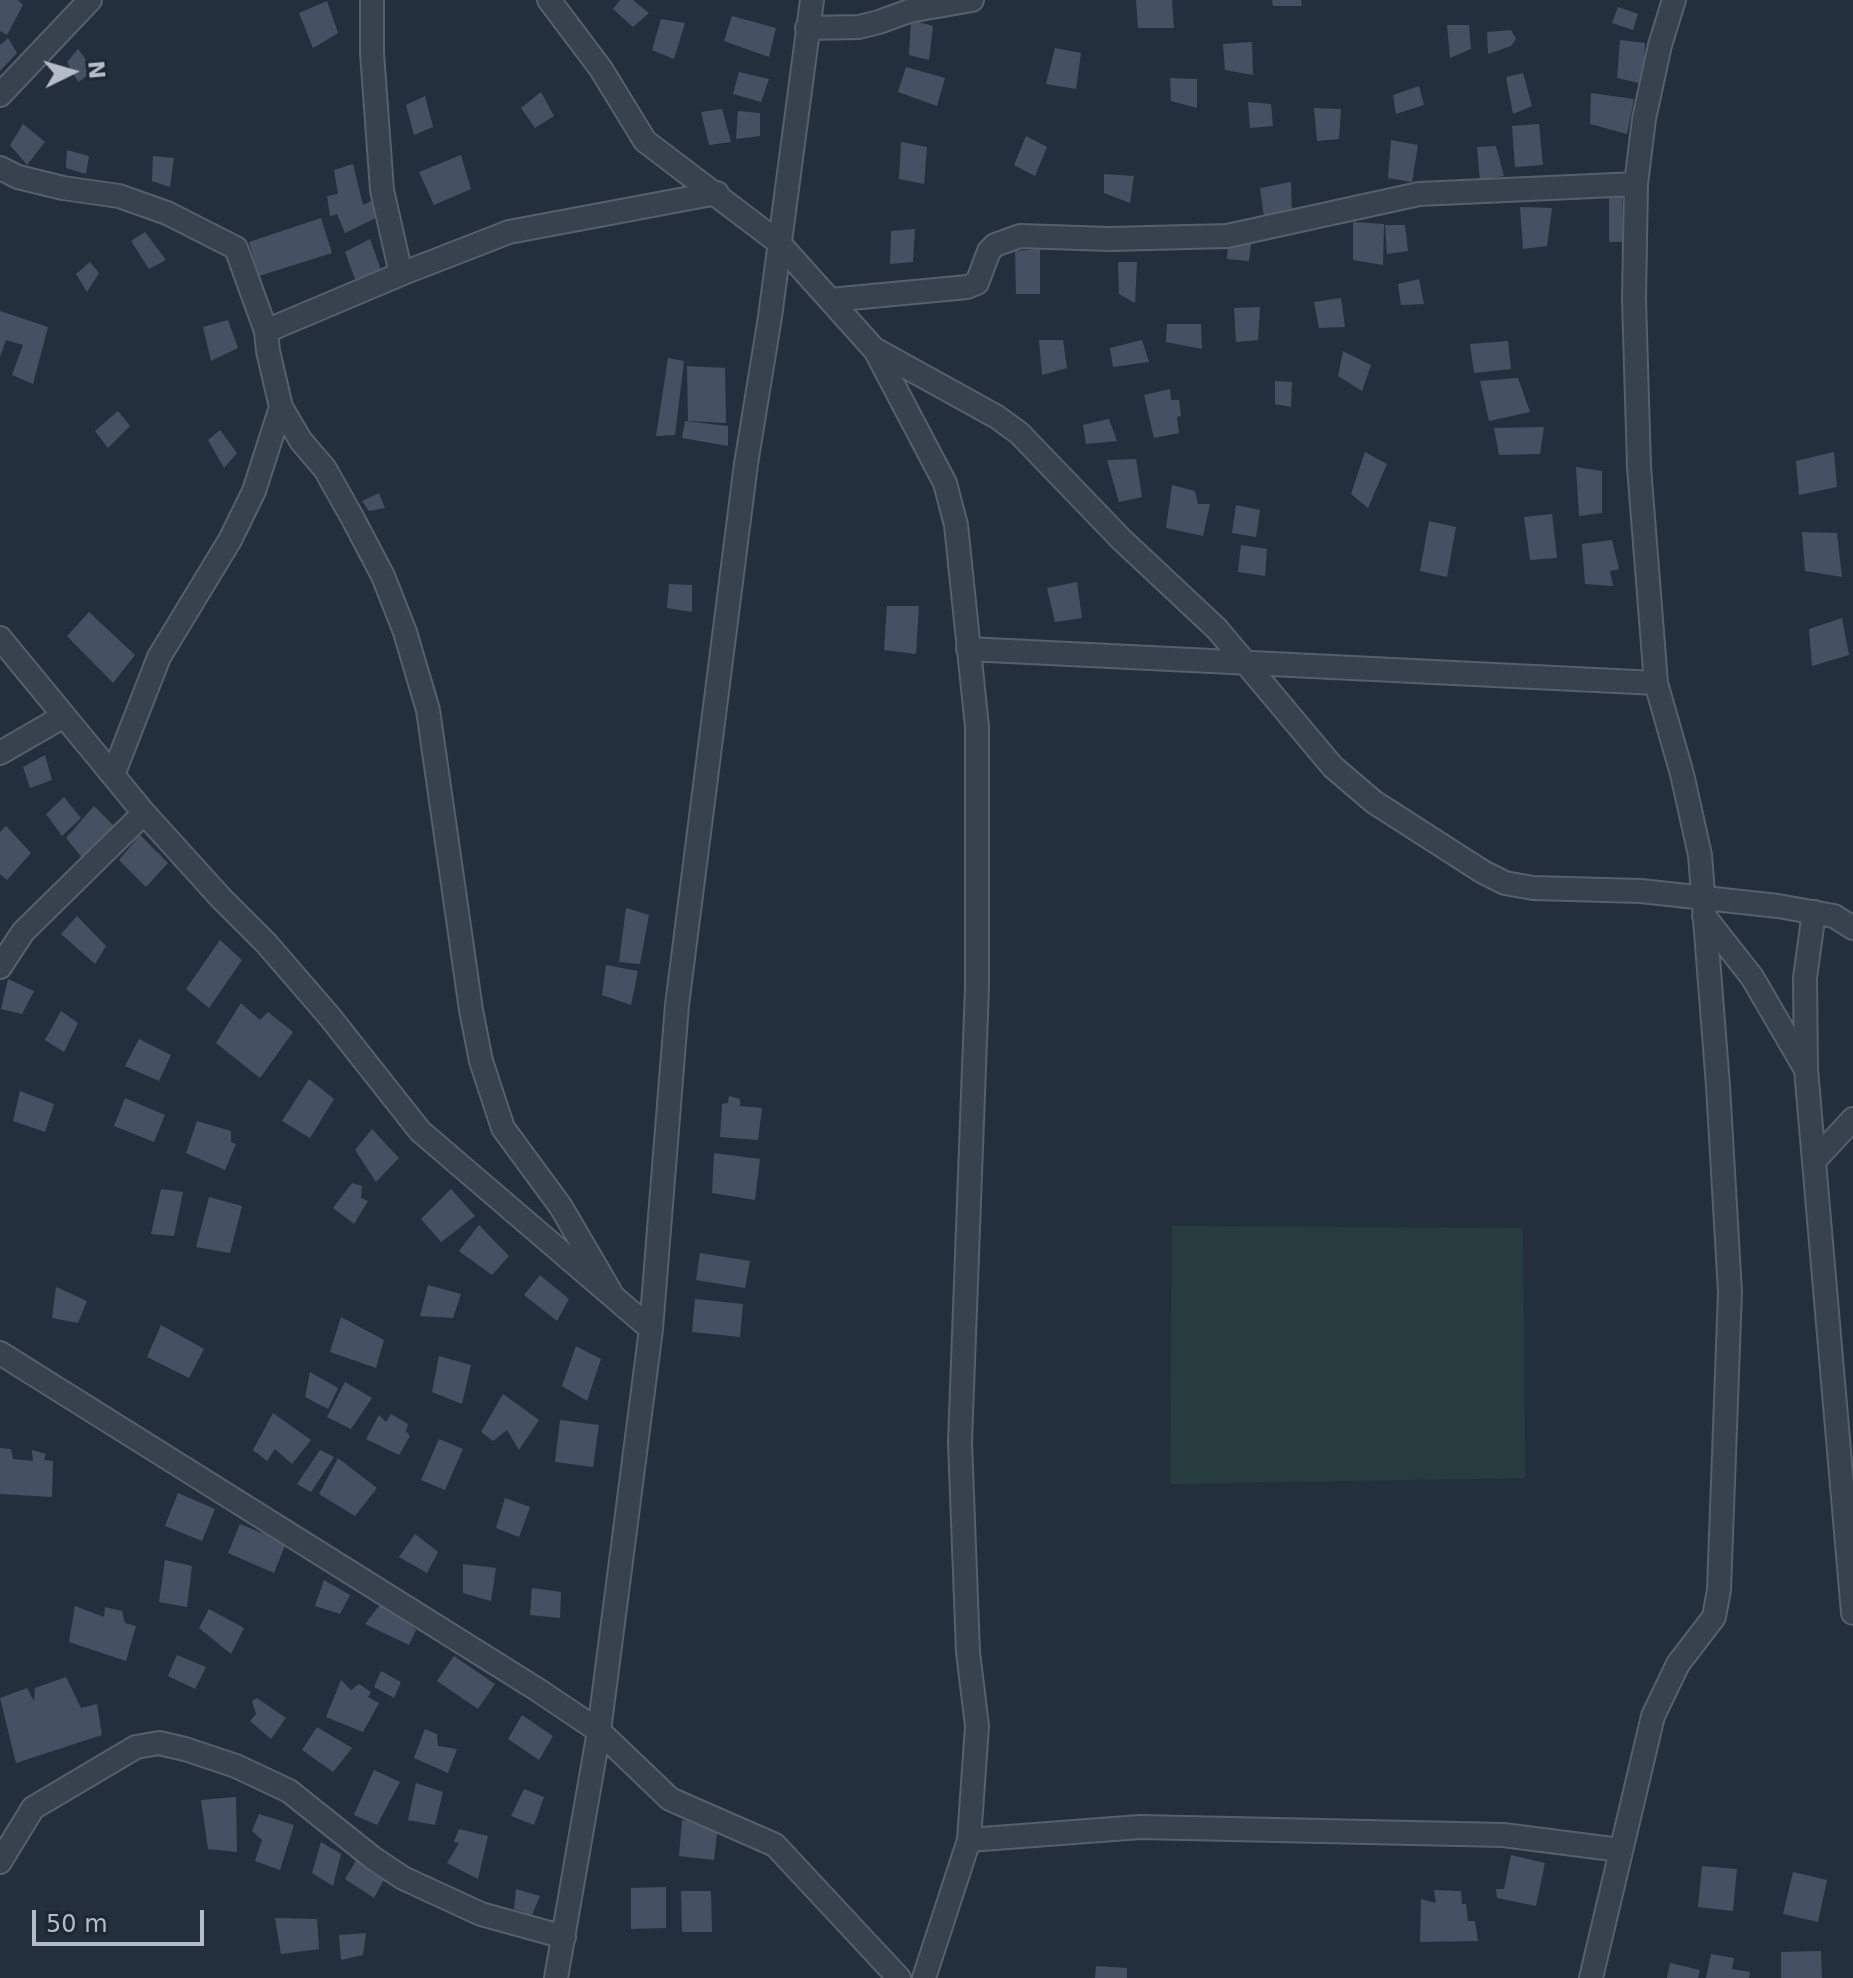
<!DOCTYPE html>
<html>
<head>
<meta charset="utf-8">
<style>
  body { margin:0 }
  #map { position:relative; width:1853px; height:1978px; overflow:hidden; background:#242f3e; font-family:"DejaVu Sans",sans-serif }
  canvas { display:block }
  .north { position:absolute; left:32px; top:32px; width:80px; height:80px; -webkit-text-stroke:6px #1d2633; paint-order:stroke; rotate:85deg; font-size:22px; font-weight:700; line-height:32px; text-align:center; color:#b4bcc9 }
  .north::after { content:''; display:block; margin:auto; width:28px; height:36px; background:#b4bcc9; clip-path:polygon(50% 0,100% 100%,50% 72%,0 100%) }
  .scale { position:absolute; left:32px; top:1910px; width:172px; height:36px; box-sizing:border-box; border:4px solid #b4bcc9; border-top:0; padding-left:10px; font-size:24px; line-height:28px; white-space:nowrap; color:#b4bcc9; -webkit-text-stroke:6px #1d2633; paint-order:stroke }
</style>
</head>
<body>
<div id="map">
<canvas width="1853" height="1978"></canvas>
<div class="north">N</div>
<div class="scale">50 m</div>
</div>
<script>
const context = document.querySelector('canvas').getContext('2d');
context.lineJoin = 'round';
function fill(path, color) { context.fillStyle = color; context.fill(path, 'evenodd'); }
const toPath = rows => new Path2D(rows.map(r => 'M' + r).join(''));
function trace(path, color, width, dash) { context.strokeStyle = color; context.lineWidth = width; context.lineCap = dash ? 'butt' : 'round'; context.setLineDash(dash || []); context.stroke(path); }
const green = toPath([
  [1172,1226,1523,1228,1525,1478,1170,1484]
]);
const building = toPath([
  [0,0,18,0,23,5,7,35,0,31],
  [620,0,633,0,649,13,633,27,613,9],
  [1136,0,1172,0,1174,28,1138,28],
  [1272,0,1301,0,1302,6,1273,6],
  [327,1,338,33,313,48,299,13],
  [1618,7,1638,14,1633,30,1612,23],
  [732,16,776,28,769,57,724,41],
  [661,19,685,23,674,59,652,50],
  [911,20,933,26,929,60,909,55],
  [1447,25,1469,25,1471,49,1450,58],
  [1511,30,1516,39,1511,46,1488,54,1487,32],
  [8,38,17,53,0,71,0,45],
  [1620,40,1645,43,1643,84,1617,78],
  [1252,42,1253,75,1225,70,1223,44],
  [1055,48,1081,53,1076,89,1046,84],
  [78,49,94,71,78,82,67,62],
  [906,67,945,78,937,106,898,92],
  [739,72,769,79,761,102,733,94],
  [1523,73,1532,106,1513,114,1506,77],
  [1170,78,1197,79,1197,108,1171,101],
  [1419,86,1424,105,1396,114,1393,95],
  [541,92,554,116,535,128,521,108],
  [1591,93,1634,99,1627,134,1590,124],
  [425,96,433,127,414,135,406,105],
  [1248,102,1271,104,1273,126,1250,128],
  [1314,108,1341,109,1339,139,1317,141],
  [722,109,731,142,709,145,701,112],
  [738,111,760,113,760,136,736,139],
  [23,124,45,142,27,165,10,145],
  [1539,124,1543,165,1515,167,1512,126],
  [1026,136,1047,147,1035,176,1014,165],
  [1391,140,1418,145,1412,182,1388,178],
  [901,142,927,147,924,184,899,179],
  [1496,146,1504,176,1480,180,1477,147],
  [67,150,89,156,86,174,66,168],
  [461,155,471,189,434,205,419,172],
  [153,156,174,158,170,187,152,181],
  [353,164,363,205,373,200,378,217,345,233,337,214,330,216,327,196,338,194,334,170],
  [1104,174,1134,176,1130,203,1104,193],
  [1291,182,1292,216,1264,217,1260,188],
  [1622,196,1623,242,1609,242,1609,197],
  [1520,207,1552,208,1547,246,1523,249],
  [321,218,332,253,259,276,249,242],
  [1353,222,1384,224,1383,265,1353,260],
  [1385,225,1405,225,1408,251,1387,254],
  [915,229,913,262,890,264,891,231],
  [145,232,166,260,149,269,131,241],
  [1252,237,1249,261,1227,259,1228,242],
  [370,239,381,270,355,279,345,252],
  [1040,249,1040,294,1016,294,1015,251],
  [90,262,99,273,87,292,76,274],
  [1118,262,1137,262,1135,303,1119,294],
  [1419,279,1424,304,1401,305,1398,284],
  [1341,298,1345,327,1319,328,1314,302],
  [1260,307,1258,340,1236,342,1234,308],
  [0,311,48,327,33,384,12,375,23,345,6,340,0,357],
  [228,320,238,348,211,361,203,327],
  [1167,324,1201,324,1202,349,1166,342],
  [1039,340,1063,340,1067,368,1042,375],
  [1142,340,1149,362,1113,367,1110,348],
  [1508,341,1511,369,1474,373,1470,344],
  [1343,351,1371,365,1362,391,1338,376],
  [668,358,684,361,675,435,656,436],
  [687,366,725,368,726,423,688,421],
  [1518,378,1530,412,1489,421,1480,381],
  [1275,381,1292,382,1291,407,1275,404],
  [1170,389,1171,400,1179,400,1181,416,1177,417,1179,433,1154,438,1144,395],
  [118,411,130,426,108,448,95,431],
  [1109,419,1117,441,1086,444,1083,425],
  [685,421,728,426,728,446,682,438],
  [1544,427,1540,454,1499,455,1494,428],
  [220,430,237,453,224,468,208,440],
  [1365,452,1387,464,1368,508,1351,494],
  [1834,452,1837,487,1799,495,1796,461],
  [1136,459,1142,497,1119,502,1107,460],
  [1576,467,1602,471,1602,513,1579,516],
  [1172,485,1195,491,1198,504,1210,504,1203,536,1166,528],
  [379,493,385,508,369,511,362,501],
  [1236,505,1260,510,1256,537,1232,533],
  [1552,514,1557,558,1530,560,1524,517],
  [1429,521,1456,527,1447,577,1420,571],
  [1802,532,1837,533,1842,577,1805,571],
  [1612,540,1619,569,1610,571,1613,586,1585,584,1582,544],
  [1241,545,1267,549,1265,576,1238,572],
  [1077,582,1082,618,1055,622,1047,588],
  [669,584,692,585,692,612,667,608],
  [887,606,919,606,916,654,884,650],
  [89,612,135,655,113,683,67,636],
  [1842,618,1849,655,1812,666,1809,629],
  [45,755,52,780,30,788,23,767],
  [64,797,81,818,62,836,46,814],
  [94,806,115,827,84,860,66,838],
  [6,826,31,853,7,880,0,874,0,832],
  [140,835,168,863,146,887,119,860],
  [626,908,649,915,640,964,619,962],
  [77,916,106,946,95,964,61,934],
  [220,940,242,960,209,1008,186,989],
  [606,965,638,971,631,1005,602,995],
  [8,979,34,991,22,1014,1,1009],
  [241,1003,260,1020,268,1012,293,1032,260,1078,216,1043],
  [61,1011,78,1023,64,1052,45,1040],
  [139,1039,171,1055,159,1081,125,1066],
  [309,1079,334,1099,310,1138,282,1121],
  [20,1091,54,1104,45,1132,13,1121],
  [729,1096,740,1099,740,1106,762,1108,758,1140,720,1137,722,1104,728,1103],
  [125,1098,165,1115,154,1142,114,1126],
  [197,1121,231,1131,231,1142,236,1144,225,1170,186,1153],
  [372,1129,399,1158,376,1182,355,1150],
  [714,1153,760,1159,755,1200,712,1193],
  [352,1183,362,1186,361,1198,368,1201,354,1224,333,1208],
  [161,1189,183,1192,174,1236,151,1234],
  [451,1189,475,1216,441,1242,421,1219],
  [209,1197,242,1206,230,1253,196,1247],
  [479,1225,509,1256,492,1275,459,1251],
  [700,1253,750,1261,745,1288,696,1280],
  [540,1275,569,1299,557,1321,524,1295],
  [428,1285,461,1294,453,1318,420,1316],
  [56,1287,87,1301,78,1323,52,1318],
  [695,1299,743,1304,740,1337,692,1332],
  [341,1317,384,1340,376,1368,330,1352],
  [161,1325,204,1349,189,1378,147,1357],
  [576,1346,601,1359,587,1401,562,1386],
  [439,1356,471,1365,462,1404,432,1392],
  [310,1372,338,1388,328,1409,305,1397],
  [345,1382,372,1398,351,1429,327,1417],
  [503,1394,539,1420,519,1450,507,1430,493,1441,481,1432],
  [273,1413,311,1440,292,1464,275,1449,267,1461,253,1450],
  [391,1414,408,1424,406,1431,410,1436,399,1455,366,1439,379,1415,386,1422],
  [560,1420,599,1425,593,1467,555,1462],
  [439,1439,463,1449,445,1490,421,1480],
  [0,1448,11,1449,13,1459,33,1461,32,1450,46,1454,44,1460,53,1461,52,1497,0,1494],
  [320,1450,334,1457,311,1492,297,1484],
  [338,1458,377,1488,355,1516,319,1494],
  [178,1493,215,1509,202,1541,165,1526],
  [505,1498,530,1507,519,1537,496,1528],
  [240,1524,286,1543,274,1573,228,1553],
  [415,1534,438,1552,427,1573,399,1557],
  [165,1560,192,1566,187,1607,159,1602],
  [463,1564,496,1568,491,1601,463,1593],
  [324,1580,350,1595,340,1614,315,1606],
  [532,1588,561,1592,560,1618,530,1615],
  [382,1602,416,1630,409,1645,365,1624],
  [75,1606,104,1617,105,1607,122,1611,125,1623,136,1626,126,1661,69,1642],
  [209,1609,244,1628,231,1654,199,1628],
  [177,1655,206,1667,195,1689,168,1676],
  [454,1656,495,1684,478,1709,437,1681],
  [381,1671,401,1682,394,1698,374,1687],
  [66,1677,81,1708,97,1704,102,1735,16,1763,0,1698,27,1688,34,1701,35,1688],
  [341,1680,351,1690,359,1684,371,1692,368,1697,379,1703,363,1732,326,1717],
  [257,1698,286,1718,271,1739,250,1721,256,1714,252,1701],
  [522,1715,553,1736,539,1760,508,1739],
  [317,1727,352,1748,333,1772,302,1750],
  [425,1729,437,1734,438,1746,457,1749,448,1773,414,1758],
  [374,1770,400,1782,377,1825,354,1815],
  [416,1783,443,1792,435,1825,408,1820],
  [524,1789,544,1797,534,1825,511,1816],
  [236,1797,237,1852,208,1849,201,1800],
  [259,1814,294,1825,280,1870,255,1861,262,1840,252,1831],
  [682,1820,718,1824,714,1860,679,1856],
  [459,1829,488,1836,478,1879,447,1863,459,1843,454,1842],
  [321,1842,341,1854,333,1886,312,1873],
  [1511,1855,1545,1863,1536,1906,1497,1898,1496,1889,1504,1889],
  [357,1859,386,1876,374,1898,345,1879],
  [1702,1866,1737,1869,1733,1911,1698,1907],
  [1793,1872,1827,1880,1818,1922,1783,1914],
  [666,1887,666,1928,631,1929,631,1888],
  [516,1889,540,1896,532,1915,514,1909],
  [1434,1890,1461,1891,1462,1904,1466,1904,1468,1921,1475,1921,1478,1941,1420,1942,1421,1899,1436,1903],
  [681,1891,711,1891,712,1932,682,1932],
  [275,1918,317,1919,319,1949,281,1954],
  [366,1933,363,1955,341,1960,339,1935],
  [1821,1951,1822,1978,1781,1978,1781,1952],
  [1711,1954,1734,1958,1732,1969,1750,1972,1749,1978,1706,1978],
  [1670,1963,1700,1970,1698,1978,1667,1978],
  [1096,1966,1127,1968,1127,1978,1095,1978]
]);
const street = toPath([
  [372,0,372,53,382,190,401,274],
  [549,0,601,69,645,141,778,242,874,349,997,417,1019,433,1121,539,1217,629,1333,767,1374,802,1483,872,1505,883,1533,888,1641,891,1778,906,1834,916,1853,928],
  [807,28,859,27,879,22,909,11,972,0],
  [0,95,90,0],
  [0,168,18,177,63,188,119,196,167,213,236,248,266,331,268,351,281,407,301,441,325,469,352,517,383,576,405,632,428,710,471,1010,481,1061,503,1128,561,1207,610,1291],
  [830,300,967,287,977,283,989,251,995,245,1020,236,1110,239,1227,236,1419,194,1636,184],
  [266,331,401,274,509,232,717,193],
  [875,350,945,483,956,525,977,727,977,987,960,1442,968,1652,977,1726,969,1840,924,1978],
  [0,638,144,813,221,898,266,943,330,1017,420,1131,651,1329],
  [968,649,1656,683],
  [0,753,64,716],
  [113,775,159,657,230,540,254,491,281,407],
  [1814,912,1805,978,1806,1069,1853,1613],
  [1704,916,1752,977,1805,1068],
  [0,967,23,932,144,813],
  [1815,1160,1853,1119],
  [0,1353,538,1690,599,1731,670,1799,775,1845,899,1978],
  [969,1840,1140,1827,1503,1835,1620,1850],
  [0,1862,33,1808,136,1747,159,1743,185,1749,236,1766,289,1791,373,1858,403,1878,481,1914,564,1937],
  [556,1978,599,1731,651,1329,677,1005,746,464,770,317,812,0],
  [1591,1978,1653,1716,1678,1664,1714,1617,1719,1590,1730,1292,1718,1086,1700,855,1682,774,1656,683,1639,467,1634,299,1636,184,1644,119,1660,45,1674,0]
]);
fill(green, '#263c3f');
fill(building, '#455162');
trace(street, '#565f6c', 26);
trace(street, '#38414e', 22);
</script>
</body>
</html>
